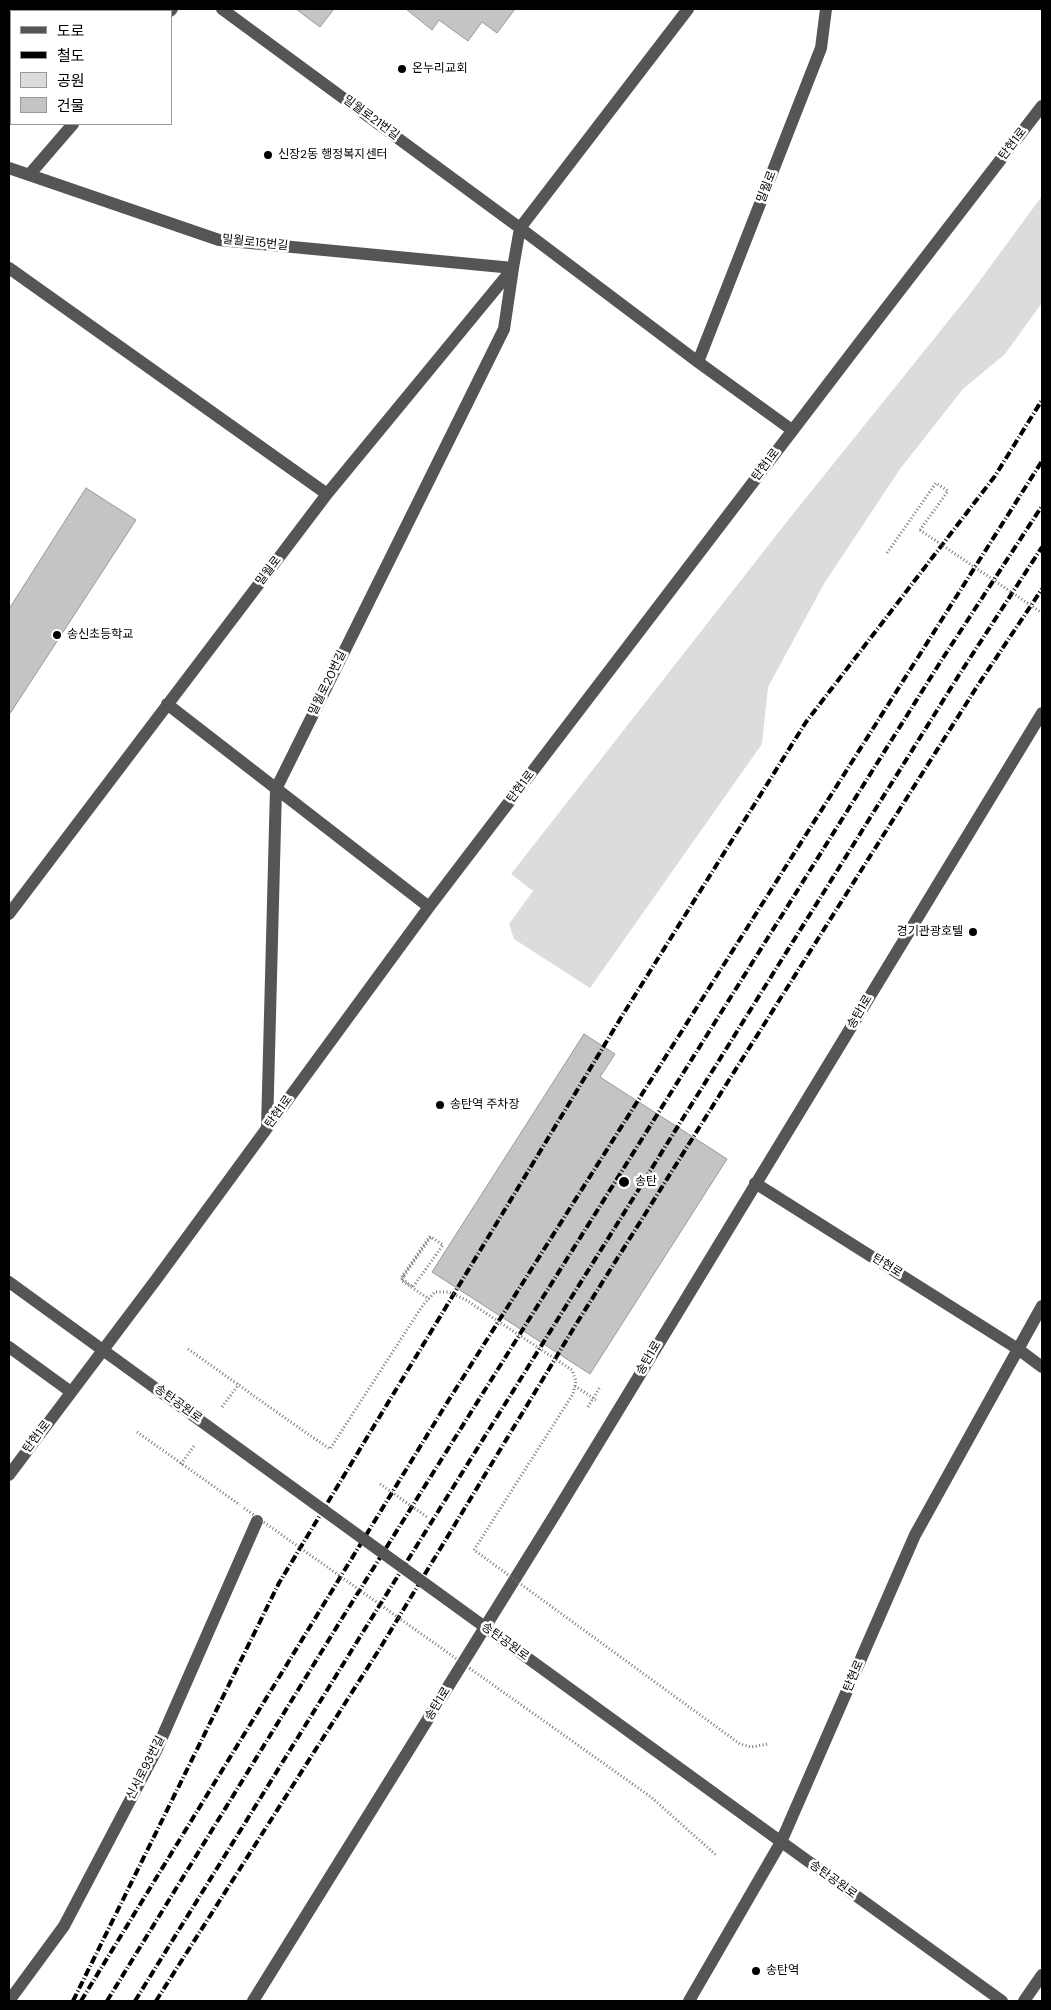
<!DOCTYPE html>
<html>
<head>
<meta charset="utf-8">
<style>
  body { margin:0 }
  #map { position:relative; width:1051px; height:2010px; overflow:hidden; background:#fff; font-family:"DM Sans","Noto Sans KR",sans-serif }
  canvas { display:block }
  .frame { position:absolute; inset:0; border:10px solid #000; pointer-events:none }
  .legend { position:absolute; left:10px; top:10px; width:162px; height:115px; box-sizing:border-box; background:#fff; border:1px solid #999; margin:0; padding:6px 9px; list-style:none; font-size:15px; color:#000 }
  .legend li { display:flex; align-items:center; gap:10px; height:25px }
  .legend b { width:25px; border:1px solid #999 }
</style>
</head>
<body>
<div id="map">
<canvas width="1051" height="2010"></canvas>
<div class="frame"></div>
<ul class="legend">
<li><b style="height:6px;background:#555"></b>도로</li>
<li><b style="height:6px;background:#000"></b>철도</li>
<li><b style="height:14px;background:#dcdcdc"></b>공원</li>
<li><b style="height:14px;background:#c4c4c4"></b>건물</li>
</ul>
</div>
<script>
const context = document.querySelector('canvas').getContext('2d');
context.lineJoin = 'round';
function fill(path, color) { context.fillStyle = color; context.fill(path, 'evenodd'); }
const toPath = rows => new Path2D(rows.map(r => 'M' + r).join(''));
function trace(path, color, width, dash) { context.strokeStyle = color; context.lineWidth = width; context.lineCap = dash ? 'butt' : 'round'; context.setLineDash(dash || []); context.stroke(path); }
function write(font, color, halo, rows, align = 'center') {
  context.font = font + ' "DM Sans","Noto Sans KR",sans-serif'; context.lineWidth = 5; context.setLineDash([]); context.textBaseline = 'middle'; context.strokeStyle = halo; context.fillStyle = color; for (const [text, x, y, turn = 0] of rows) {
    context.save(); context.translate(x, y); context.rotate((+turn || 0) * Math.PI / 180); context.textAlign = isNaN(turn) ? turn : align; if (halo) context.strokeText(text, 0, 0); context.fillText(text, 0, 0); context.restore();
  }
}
const green = toPath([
  [1042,196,1042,303,1005,354,963,389,900,469,825,582,768,687,762,744,590,988,514,939,509,924,533,891,511,874,789,519,970,294]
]);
const building = toPath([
  [296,9,334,9,320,27,296,9],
  [406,9,515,9,497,33,482,22,468,41,439,20,432,30,406,9],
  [86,488,136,520,9,715,9,609,86,488],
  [584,1034,615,1054,600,1077,727,1159,590,1374,432,1272,584,1034]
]);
const path = toPath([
  [887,553,936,483,948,491,920,530],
  [404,1276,431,1237,443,1245,413,1287,401,1278,430,1236],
  [188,1349,302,1430],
  [575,1386,596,1400],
  [222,1407,239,1384],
  [588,1407,600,1387],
  [137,1432,240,1505],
  [181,1464,194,1446]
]);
const minor = toPath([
  [222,9,520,228,698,362,792,430],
  [170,11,172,9],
  [9,168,219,240,513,268,504,329,276,789,267,1128],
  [29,175,73,124],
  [9,268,327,494],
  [698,362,821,48,826,9],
  [167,704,429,907],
  [9,914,327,494,513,268,520,228,688,9],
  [755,1183,1018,1349,1042,1367],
  [9,1347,71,1392],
  [9,1475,155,1281,429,907,857,346,1042,106],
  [751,1820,1002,2001],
  [9,2001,64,1926,156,1751,257,1521],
  [253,2001,554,1516,1042,713],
  [689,2001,781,1842,915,1535,1042,1306],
  [1024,2001,1042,1975]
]);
const rail = toPath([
  [73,2001,279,1583,622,1016,806,722,995,476,1042,400],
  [81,2001,445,1406,1042,461],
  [107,2001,341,1620,941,661,1042,506],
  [135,2001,363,1632,959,675,1042,547],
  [156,2001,382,1645,575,1326,729,1080,978,685,1042,589]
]);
const pathBridge = toPath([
  [920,530,1042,613],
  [404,1276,401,1280,429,1299],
  [302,1430,330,1449,423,1305,435,1292,449,1292,466,1300,572,1370,576,1381,573,1394,474,1550,740,1744,751,1747,768,1744],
  [380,1484,427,1517],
  [244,1508,651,1797,716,1855]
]);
const minorBridge = toPath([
  [9,1282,751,1820]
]);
const markers = [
  [402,69,5,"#000"],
  [268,155,5,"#000"],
  [57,635,5,"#000"],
  [973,932,5,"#000"],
  [440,1105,5,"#000"],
  [624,1182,6,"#000"],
  [756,1971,5,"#000"]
];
const poiNames = [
  ["온누리교회",412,69],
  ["신장2동 행정복지센터",278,155],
  ["송신초등학교",67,635],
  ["경기관광호텔",963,932,"right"],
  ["송탄역 주차장",450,1105],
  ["송탄",635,1182],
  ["송탄역",766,1971]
];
const streetNames = [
  ["밀월로21번길",371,118,36],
  ["탄현1로",1013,144,-52],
  ["밀월로",767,187,-69],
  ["밀월로15번길",255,243,6],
  ["탄현1로",766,465,-53],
  ["밀월로",269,571,-53],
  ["밀월로20번길",328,683,-64],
  ["탄현1로",521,787,-53],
  ["송탄1로",860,1012,-59],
  ["탄현1로",279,1112,-54],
  ["탄현로",887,1266,32],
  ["송탄1로",649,1358,-59],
  ["송탄공원로",178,1404,36],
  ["탄현1로",37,1437,-53],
  ["송탄공원로",505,1642,36],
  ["탄현로",854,1676,-67],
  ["송탄1로",438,1704,-58],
  ["신서로93번길",146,1768,-63],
  ["송탄공원로",833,1880,36]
];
fill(green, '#dcdcdc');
fill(building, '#c4c4c4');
trace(building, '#999', 1);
trace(path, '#777', 3, [1, 2.5]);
trace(minor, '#555', 12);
trace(rail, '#000', 4, [8, 2.5, 1, 2.5]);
trace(pathBridge, '#777', 3, [1, 2.5]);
trace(minorBridge, '#555', 12);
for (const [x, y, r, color] of markers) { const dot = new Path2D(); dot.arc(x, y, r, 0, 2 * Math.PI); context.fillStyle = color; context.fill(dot); trace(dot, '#fff', 2); }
write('12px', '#000', '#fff', poiNames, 'left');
write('12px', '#000', '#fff', streetNames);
</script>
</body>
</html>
